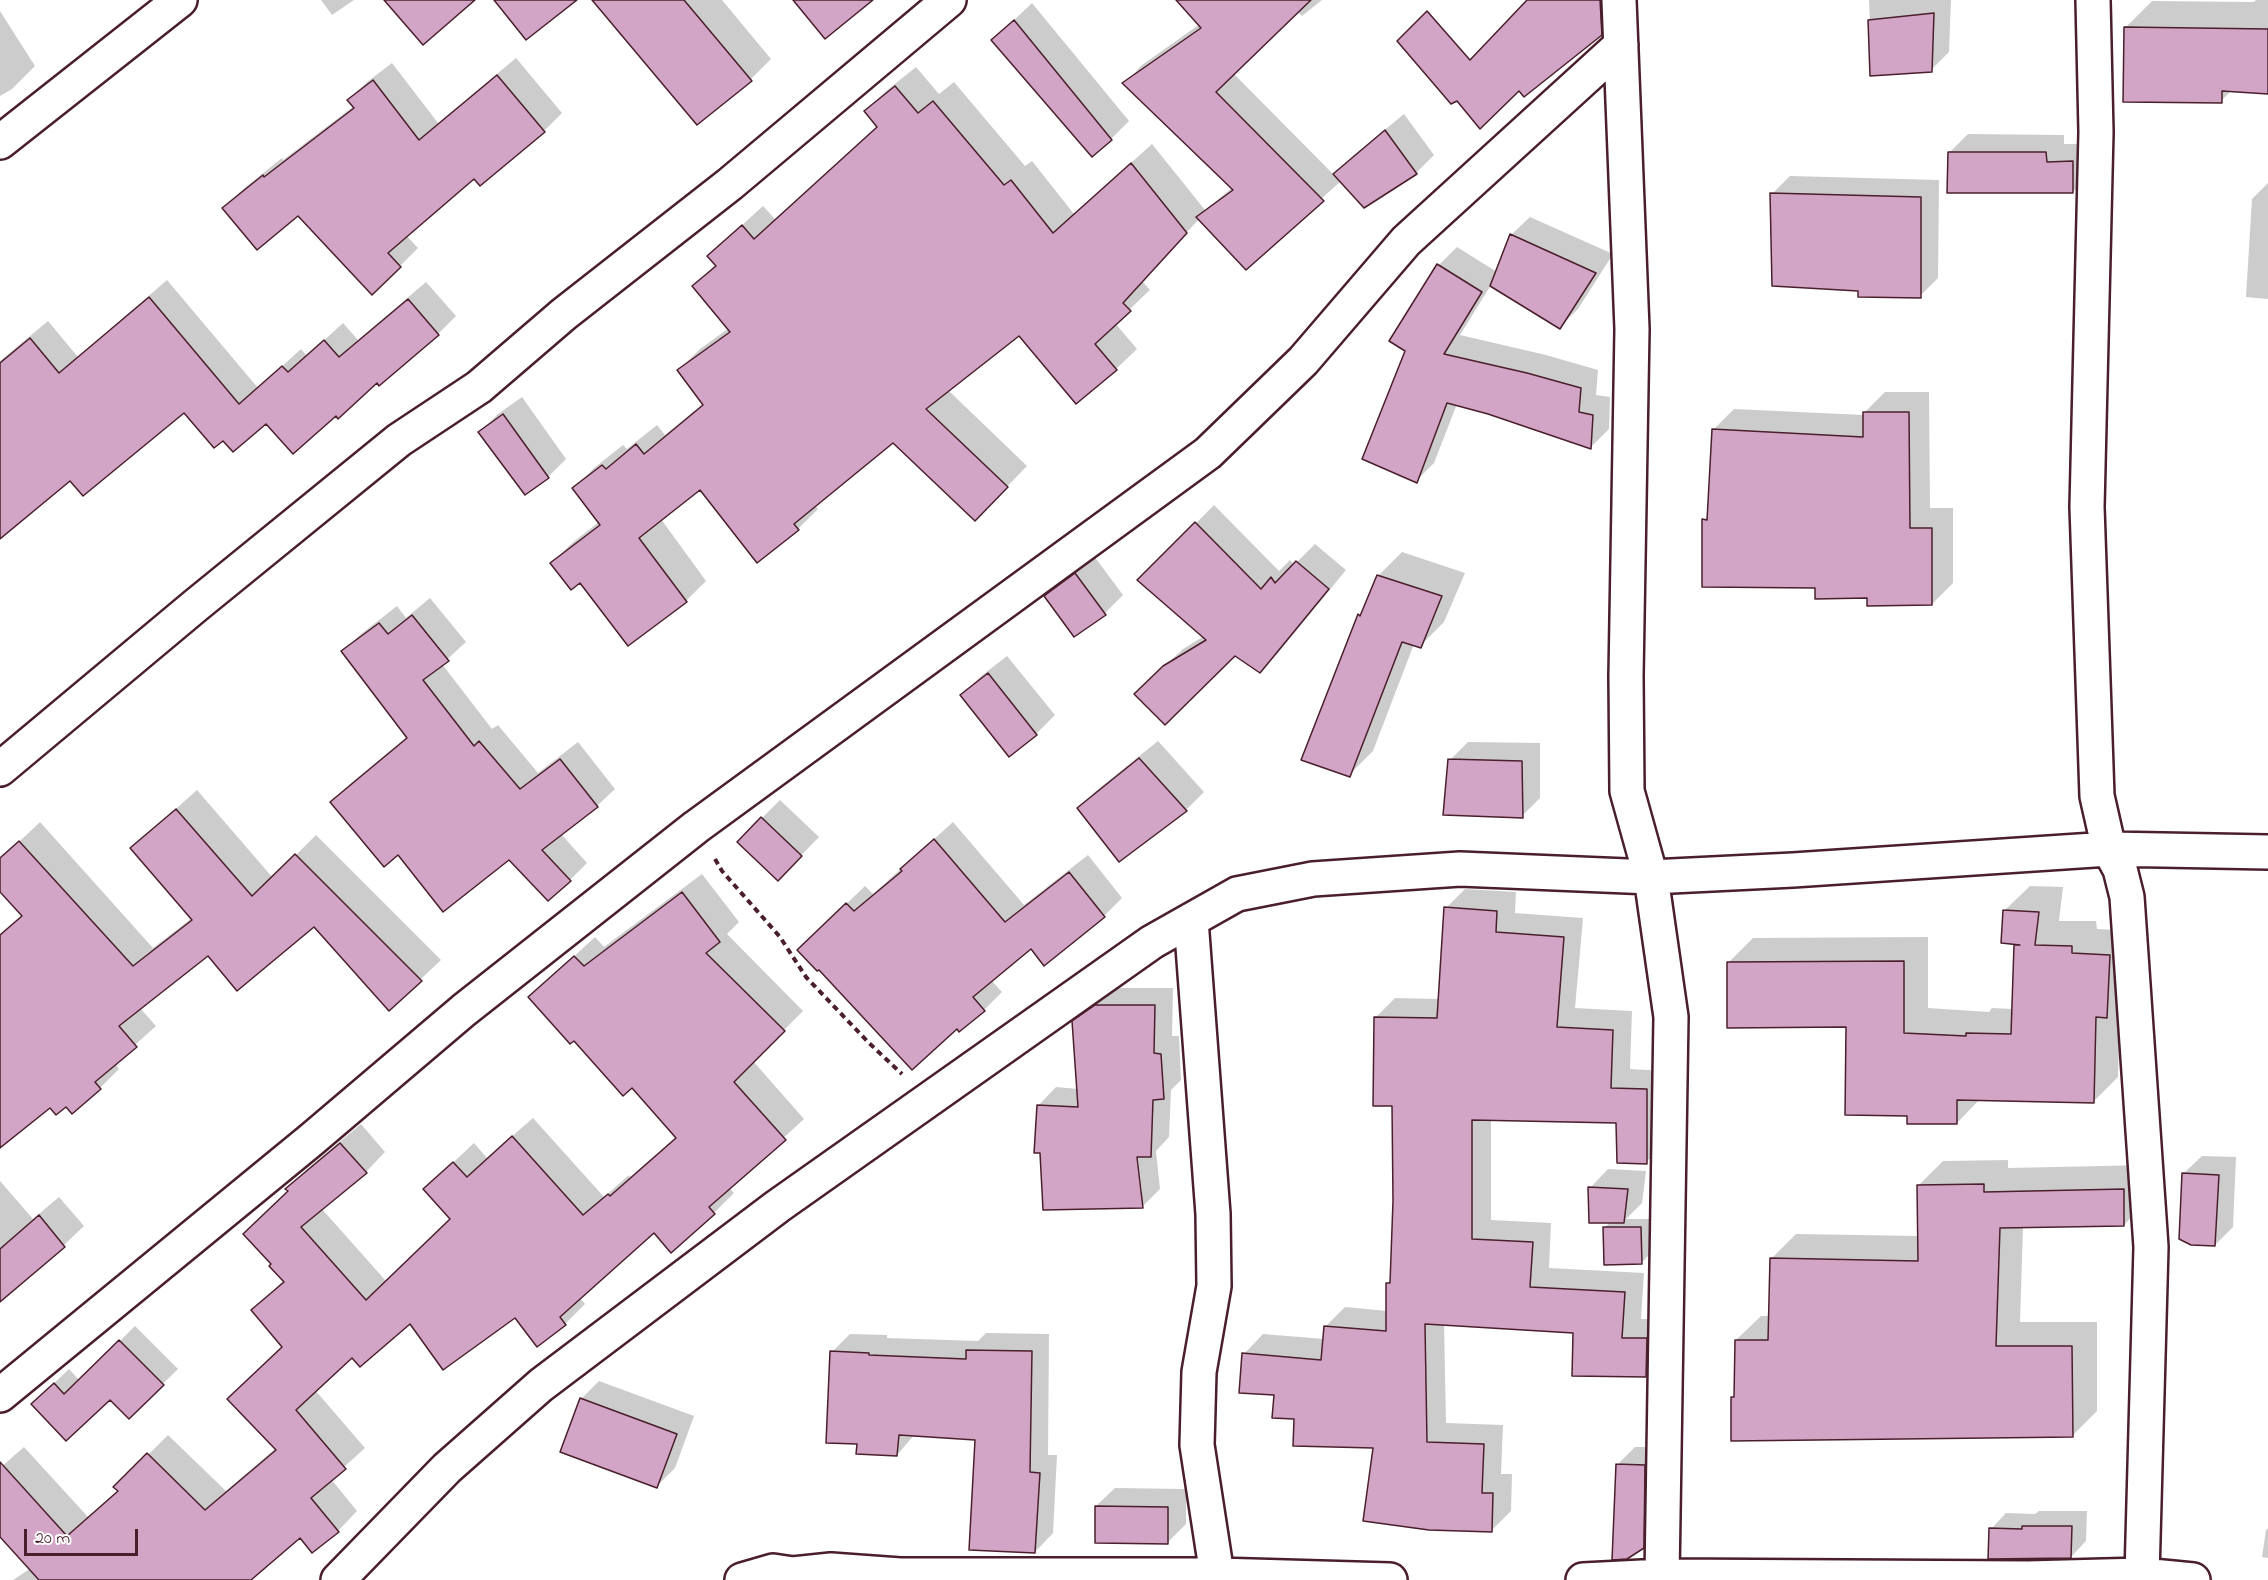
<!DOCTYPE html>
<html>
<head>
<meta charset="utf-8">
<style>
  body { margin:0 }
  #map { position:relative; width:2268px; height:1580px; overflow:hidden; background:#fff; font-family:"Indie Flower",sans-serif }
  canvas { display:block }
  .scale { position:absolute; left:24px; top:1529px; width:114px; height:27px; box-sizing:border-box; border:3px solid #4a1f2b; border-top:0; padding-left:8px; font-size:18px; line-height:21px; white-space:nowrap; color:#4a1f2b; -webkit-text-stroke:4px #fff; paint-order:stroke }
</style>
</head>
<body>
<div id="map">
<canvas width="2268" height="1580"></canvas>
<div class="scale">20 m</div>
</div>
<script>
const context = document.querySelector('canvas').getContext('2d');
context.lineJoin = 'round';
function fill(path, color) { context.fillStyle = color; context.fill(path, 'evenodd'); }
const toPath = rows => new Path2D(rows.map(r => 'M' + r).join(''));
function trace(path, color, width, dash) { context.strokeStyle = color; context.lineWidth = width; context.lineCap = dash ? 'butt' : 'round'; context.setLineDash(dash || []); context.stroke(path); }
const shadow = toPath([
  [321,0,354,0,332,15],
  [594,0,722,0,771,59,750,80],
  [1178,0,1322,0,1302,16,1297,11,1233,73,1334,175,1353,156,1404,114,1434,155,1416,173,1341,181,1246,267,1200,218,1142,281,1150,290,1115,323,1137,349,1116,369,1076,402,1019,334,948,390,1027,466,995,499,893,441,815,505,818,509,798,529,701,488,661,519,706,581,686,601,580,581,552,563,572,543,599,522,574,488,594,468,623,445,627,449,657,425,665,435,704,403,679,370,700,349,729,328,694,286,716,264,730,236,763,206,775,219,878,126,866,111,886,91,916,67,939,94,954,82,1025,166,1032,161,1074,214,1152,144,1205,210,1233,187,1125,83,1142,65,1200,24],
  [1530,0,1619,0,1619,15,1601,34],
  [1869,0,1951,0,1949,52,1931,70,1872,74],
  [2256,0,2268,0,2268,92,2232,90,2221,101,2125,28,2152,1,2254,2],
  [1032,3,1129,121,1111,139,993,40],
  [0,11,35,66,12,89,0,96],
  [516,58,562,113,544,131,474,176,406,235,418,248,373,293,298,214,224,208,242,190,282,158,283,160,354,106,349,100,367,82,392,63,438,123],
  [1968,134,2064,135,2064,144,2091,144,2091,173,2073,192,1949,153],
  [1790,176,1939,180,1938,278,1920,296,1860,289,1772,194],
  [2268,183,2268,299,2246,297,2252,199],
  [1530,217,1613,254,1578,309,1560,327,1491,285,1460,335,1546,355,1598,370,1596,395,1610,397,1609,429,1591,447,1457,404,1434,463,1416,481,1439,265,1457,247,1497,272,1511,235],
  [167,280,258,388,301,349,307,356,343,323,358,340,426,282,456,316,438,334,336,414,267,422,224,438,184,411,70,479,0,537,0,361,48,321,78,357],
  [1885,392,1929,392,1930,508,1953,508,1953,583,1932,604,1868,596,1816,587,1704,520,1709,515,1713,430,1734,409,1864,415,1864,413],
  [522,397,566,459,548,477,525,493,480,432,498,414],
  [1214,505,1279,571,1290,560,1294,565,1315,544,1346,570,1278,653,1260,671,1235,654,1154,676,1183,649,1204,636,1140,580],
  [1402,552,1465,573,1444,622,1420,646,1414,644,1373,751,1349,775,1303,759,1359,615,1364,610,1378,576],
  [1094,556,1123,595,1105,613,1046,596,1064,578],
  [430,598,466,642,442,664,492,729,498,725,538,773,578,742,615,789,597,806,561,834,587,863,570,880,509,858,398,853,332,802,350,784,408,736,343,651,361,634,397,606,406,618],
  [1007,656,1055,715,1036,734,1009,755,962,695,980,677],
  [1158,741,1204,792,1186,810,1079,808,1097,790],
  [1468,742,1540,743,1540,798,1522,816,1450,760],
  [197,790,273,878,316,835,441,960,389,1009,314,925,208,954,140,1008,156,1026,115,1063,119,1069,100,1088,66,1104,50,1106,0,1146,0,935,23,914,0,890,0,860,40,822,153,948,192,918,132,848],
  [780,800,819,837,778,879,762,818],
  [953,822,1024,905,1088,855,1122,898,1104,916,1031,947,991,980,1002,992,984,1010,817,932,865,886,873,894],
  [702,874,739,922,727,934,803,1011,753,1061,804,1119,729,1188,734,1193,714,1213,654,1231,580,1298,585,1304,565,1324,516,1316,410,1322,352,1356,315,1390,365,1448,331,1479,357,1511,338,1531,300,1536,248,1580,13,1580,31,1568,0,1534,0,1468,24,1447,88,1517,119,1490,116,1487,168,1435,226,1491,276,1448,284,1346,253,1310,284,1280,289,1191,288,1189,307,1169,361,1124,385,1152,366,1172,321,1208,386,1281,452,1219,425,1189,474,1143,487,1158,533,1118,604,1197,629,1175,630,1177,677,1136,632,1086,574,1039,530,997,595,937,604,947],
  [2030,886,2063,887,2059,921,2096,921,2097,929,2134,931,2120,1003,2118,1077,2093,1102,1980,1099,1957,1123,1909,1115,1847,1026,1728,963,1753,938,1928,937,1928,1008,1989,1012,1992,1008,2013,1009,2016,945,2018,943,2005,910],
  [1465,889,1516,892,1515,913,1583,918,1575,1008,1632,1011,1630,1069,1666,1071,1666,1143,1646,1162,1618,1121,1491,1119,1491,1220,1551,1223,1549,1268,1644,1273,1641,1319,1666,1319,1665,1356,1646,1375,1574,1331,1444,1323,1446,1423,1503,1425,1501,1474,1512,1474,1511,1511,1492,1530,1375,1447,1275,1394,1244,1354,1263,1334,1324,1339,1325,1327,1345,1307,1387,1311,1388,1283,1391,1279,1394,1201,1393,1105,1375,1018,1395,998,1440,999,1446,908],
  [1114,988,1173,988,1172,1036,1179,1036,1181,1080,1171,1090,1169,1137,1156,1151,1160,1189,1142,1207,1038,1106,1056,1087,1078,1089,1074,1022,1092,1003],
  [1134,1149,1137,1149,1142,1191,1139,1191],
  [2202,1156,2236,1157,2233,1227,2215,1245,2183,1174],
  [2008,1160,2008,1168,2148,1165,2148,1200,2124,1225,2023,1227,2020,1322,2097,1322,2097,1411,2072,1436,1732,1397,1736,1394,1736,1340,1761,1316,1770,1316,1771,1259,1796,1234,1919,1236,1918,1186,1943,1161],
  [1608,1169,1646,1171,1642,1203,1626,1219,1649,1219,1650,1254,1641,1263,1604,1228,1611,1222,1590,1188],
  [0,1181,33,1219,59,1197,84,1226,64,1245,4,1296,0,1292],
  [135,1326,178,1369,129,1417,110,1398,66,1439,48,1389,69,1369,80,1381],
  [986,1333,1049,1334,1048,1455,1057,1455,1053,1533,1035,1552,976,1438,915,1434,897,1455,859,1443,832,1352,850,1334,887,1335,887,1338,978,1341],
  [599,1381,694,1416,675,1468,657,1486,581,1399],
  [1635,1447,1663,1447,1661,1529,1643,1547,1617,1465],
  [1115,1488,1186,1489,1186,1524,1168,1542,1096,1506],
  [2039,1511,2087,1511,2086,1541,2071,1557,1991,1529,2006,1513,2035,1514],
  [2268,1528,2268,1558,2262,1557,2266,1530]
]);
const building = toPath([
  [384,0,475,0,423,45,384,0],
  [494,0,577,0,526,40,494,0],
  [592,0,684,0,752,81,697,125,592,0],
  [793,0,873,0,825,39,793,0],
  [1176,0,1311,0,1216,92,1324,201,1246,270,1196,217,1233,190,1122,83,1201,28,1176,0],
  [1527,0,1600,0,1602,35,1524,97,1519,91,1480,129,1457,101,1451,104,1397,41,1427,11,1470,60,1527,0],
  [1934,13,1932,72,1870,76,1868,20,1934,13],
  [1014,20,1112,140,1092,157,991,40,1014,20],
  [2124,27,2268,29,2268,94,2222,91,2222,103,2123,102,2124,27],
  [497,75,545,132,480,186,474,179,388,253,401,267,372,295,298,216,257,250,222,208,263,175,264,177,354,108,347,100,373,80,419,140,497,75],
  [895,86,918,113,933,101,1004,185,1011,180,1053,233,1131,163,1187,233,1123,303,1131,311,1095,344,1117,370,1076,404,1019,336,926,409,1008,487,975,521,893,443,794,524,799,530,757,563,700,490,639,538,687,602,628,646,580,583,571,590,550,563,600,525,572,488,602,465,606,469,636,444,644,454,703,405,677,370,730,332,692,286,716,266,707,256,742,225,754,239,877,127,864,111,895,86],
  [1385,130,1417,174,1364,208,1333,174,1385,130],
  [1948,152,2046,152,2047,162,2073,161,2073,193,1947,193,1948,152],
  [1770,193,1921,197,1921,298,1858,297,1858,291,1772,286,1770,193],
  [1510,234,1596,273,1560,329,1490,286,1510,234],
  [1437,264,1482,292,1444,354,1527,373,1581,388,1579,412,1593,415,1591,449,1488,414,1447,403,1417,483,1362,459,1405,351,1389,341,1437,264],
  [149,297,239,404,282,366,288,372,324,340,339,357,408,299,439,335,379,386,377,383,338,419,336,416,293,454,266,424,233,452,223,441,214,448,184,413,83,496,70,481,0,539,0,363,30,338,59,373,149,297],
  [1863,412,1909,412,1910,528,1932,528,1932,605,1867,606,1867,598,1815,599,1815,588,1702,587,1702,519,1707,520,1712,429,1863,437,1863,412],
  [503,414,549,478,525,495,478,432,503,414],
  [1195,522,1261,589,1271,577,1275,583,1296,561,1329,589,1260,673,1235,656,1165,725,1134,694,1163,666,1206,640,1137,580,1195,522],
  [1075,573,1106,615,1074,637,1044,596,1075,573],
  [1377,575,1442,596,1421,648,1402,642,1350,777,1301,760,1358,614,1360,616,1377,575],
  [412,615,449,661,423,680,474,746,479,741,520,789,560,759,598,807,542,850,571,881,548,901,509,860,443,912,398,855,384,867,330,802,407,738,341,651,379,623,388,634,412,615],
  [988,673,1037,735,1009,757,960,695,988,673],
  [1139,758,1187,811,1119,862,1077,808,1139,758],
  [1448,759,1522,761,1523,818,1443,815,1448,759],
  [176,809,252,896,295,854,422,981,389,1011,314,927,237,991,208,956,119,1026,137,1047,95,1082,101,1089,72,1114,66,1107,56,1115,50,1108,0,1148,0,935,22,916,0,892,0,858,19,841,133,966,192,920,130,848,176,809],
  [761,817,802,856,778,881,737,842,761,817],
  [934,839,1005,922,1069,872,1105,917,1044,966,1031,949,973,997,985,1011,959,1032,957,1029,912,1070,819,970,817,971,797,950,846,903,854,911,902,871,900,869,934,839],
  [682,892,720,942,706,953,785,1031,734,1082,786,1140,709,1207,715,1214,671,1253,654,1233,560,1317,566,1325,537,1347,515,1318,443,1370,410,1324,360,1367,352,1358,296,1410,346,1469,311,1498,339,1532,312,1553,300,1538,251,1580,39,1580,0,1537,0,1462,67,1536,118,1491,113,1487,147,1453,205,1510,276,1450,227,1399,282,1347,251,1310,284,1282,269,1266,271,1264,243,1234,288,1191,285,1189,340,1143,367,1173,301,1227,366,1300,450,1219,423,1189,453,1162,467,1177,512,1136,583,1215,608,1194,610,1196,676,1138,632,1088,623,1096,574,1041,570,1044,528,997,574,956,584,966,682,892],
  [1444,907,1497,911,1496,932,1564,937,1557,1027,1613,1030,1611,1088,1647,1089,1647,1164,1617,1163,1616,1123,1472,1120,1472,1239,1533,1242,1530,1287,1625,1292,1622,1338,1647,1338,1646,1377,1572,1376,1573,1333,1425,1324,1427,1442,1484,1444,1482,1493,1493,1493,1492,1532,1429,1530,1363,1521,1373,1448,1293,1446,1294,1419,1272,1418,1274,1395,1239,1393,1242,1353,1321,1360,1324,1326,1386,1331,1386,1283,1390,1283,1393,1201,1392,1106,1373,1106,1374,1017,1437,1018,1444,907],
  [2003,910,2039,912,2035,945,2072,946,2072,953,2110,955,2107,1018,2096,1017,2094,1103,1957,1100,1957,1124,1907,1124,1907,1116,1845,1115,1846,1027,1727,1028,1727,962,1904,961,1904,1033,1966,1036,1966,1033,2011,1034,2014,945,2020,945,2001,943,2003,910],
  [1095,1005,1155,1005,1154,1053,1161,1054,1164,1099,1153,1100,1151,1157,1137,1157,1143,1208,1043,1210,1040,1153,1034,1153,1037,1105,1078,1107,1072,1021,1095,1005],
  [2182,1173,2219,1175,2215,1246,2191,1245,2179,1239,2182,1173],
  [1984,1184,1984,1192,2124,1189,2124,1226,2000,1228,1996,1346,2072,1346,2073,1437,1731,1441,1731,1397,1734,1397,1735,1340,1768,1340,1770,1258,1918,1261,1917,1185,1984,1184],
  [1588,1187,1628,1189,1624,1223,1589,1223,1588,1187],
  [39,1215,65,1247,0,1302,0,1249,39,1215],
  [1603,1227,1641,1227,1642,1264,1604,1265,1603,1227],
  [119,1340,164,1385,129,1419,110,1400,66,1441,31,1404,54,1383,64,1394,119,1340],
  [966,1350,1032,1351,1030,1472,1040,1473,1035,1553,969,1550,975,1440,899,1435,897,1456,856,1454,857,1444,826,1443,830,1351,869,1353,869,1355,966,1359,966,1350],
  [580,1398,677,1434,657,1488,560,1452,580,1398],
  [1616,1464,1645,1465,1644,1548,1627,1559,1612,1560,1616,1464],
  [1095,1506,1168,1507,1168,1544,1095,1543,1095,1506],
  [2022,1526,2072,1526,2071,1558,1988,1559,1989,1528,2022,1529,2022,1526]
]);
const path = toPath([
  [715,859,722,871,780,937,806,977,869,1043,902,1074]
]);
const street = toPath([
  [1619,0,1632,329,1626,676,1627,791,1651,877,1671,1017,1662,1576],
  [2093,0,2096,132,2087,507,2097,796,2109,849,2120,869,2127,897,2151,1247,2142,1575],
  [0,142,180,0],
  [0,769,195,606,399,440,479,387,564,314,730,184,949,0],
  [1191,920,1213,1214,1214,1286,1199,1372,1197,1445,1217,1575],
  [0,1395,311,1140,464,1010,696,827,1208,453,1303,361,1406,241,1621,45],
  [338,1580,447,1468,541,1385,778,1206,1152,942,1237,894,1313,879,1460,869,1651,877,1793,870,2109,849,2268,852],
  [742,1580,773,1571,793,1574,831,1570,900,1575,1217,1575,1390,1580],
  [1583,1580,1662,1576,2028,1578,2142,1575,2193,1580]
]);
fill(shadow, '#0003');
fill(building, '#d2a4c5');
trace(building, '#4a1f2b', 1.5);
trace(street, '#4a1f2b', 38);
trace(path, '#4a1f2b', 4, [6, 4.5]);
trace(street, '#fff', 33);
</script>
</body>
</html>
